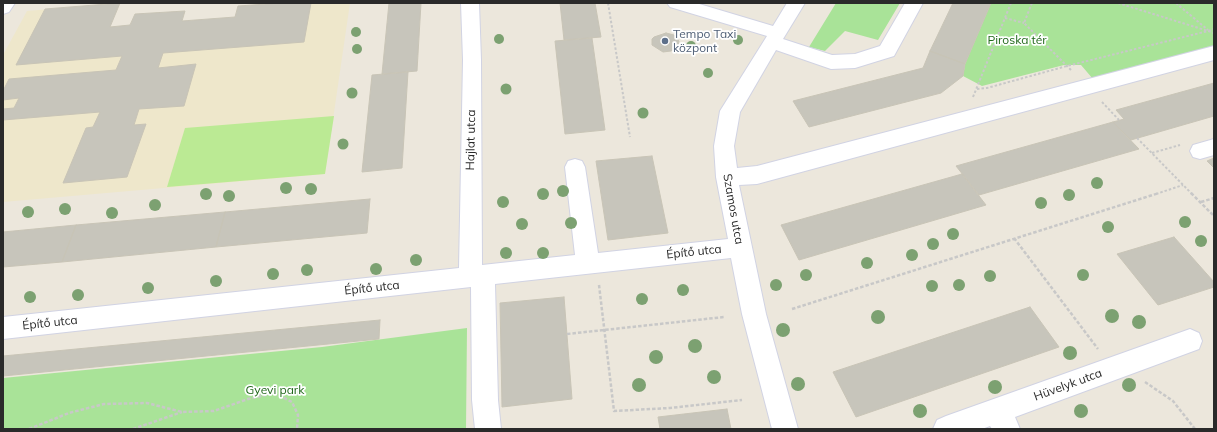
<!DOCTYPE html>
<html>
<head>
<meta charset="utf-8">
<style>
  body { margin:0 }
  #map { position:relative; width:1217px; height:432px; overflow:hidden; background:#ece7dc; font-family:Mulish,sans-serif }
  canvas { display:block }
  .frame { position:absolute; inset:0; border:4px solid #2a2a2a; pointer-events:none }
</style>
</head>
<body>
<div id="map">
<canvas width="1217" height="432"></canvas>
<div class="frame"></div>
</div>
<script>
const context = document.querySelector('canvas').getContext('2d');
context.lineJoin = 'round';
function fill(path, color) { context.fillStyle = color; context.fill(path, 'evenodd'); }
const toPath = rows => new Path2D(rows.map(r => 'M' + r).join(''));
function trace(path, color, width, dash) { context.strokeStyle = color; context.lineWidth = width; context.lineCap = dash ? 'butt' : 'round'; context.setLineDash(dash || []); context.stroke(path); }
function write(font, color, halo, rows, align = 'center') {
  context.font = font + ' Mulish,sans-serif'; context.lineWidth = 3.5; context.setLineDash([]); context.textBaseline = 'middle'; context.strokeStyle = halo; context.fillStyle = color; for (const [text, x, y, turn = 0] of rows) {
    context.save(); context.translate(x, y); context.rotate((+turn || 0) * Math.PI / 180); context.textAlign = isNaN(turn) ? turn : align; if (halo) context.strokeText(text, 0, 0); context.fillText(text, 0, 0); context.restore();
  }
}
const education = toPath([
  [120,3,110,27,130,25,135,14,185,11,182,21,235,17,238,6,280,3,350,3,325,174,3,202,3,55,27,11]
]);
const green = toPath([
  [836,3,900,3,878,40,845,31,825,51,809,47],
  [991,3,1214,3,1214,46,1093,79,1081,65,1064,65,982,86,963,76,965,64],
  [467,328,466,429,3,429,3,378,322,347]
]);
const pitch = toPath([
  [334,116,325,174,167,187,185,128]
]);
const building = toPath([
  [120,3,110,27,130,25,135,14,185,11,182,21,235,17,238,6,280,3,311,3,304,42,163,53,158,68,196,64,184,106,139,109,134,125,146,124,127,177,63,183,86,128,93,127,100,112,3,120,3,109,14,108,19,98,3,100,3,91,9,79,116,70,122,56,16,65,45,9,120,3],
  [389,3,421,3,417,71,382,74,389,3],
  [560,3,595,3,601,37,564,40,560,3],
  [953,3,991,3,965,64,930,51,953,3],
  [666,33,674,35,679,41,678,47,671,51,663,52,652,45,652,39,654,37,666,33],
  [592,38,605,130,565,134,555,41,592,38],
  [930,51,965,64,963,76,941,93,809,127,793,101,923,68,930,51],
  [408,72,402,168,362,172,372,75,408,72],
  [1214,83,1214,116,1131,140,1113,122,1124,119,1116,110,1214,83],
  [1113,122,1139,149,979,195,956,166,1113,122],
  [652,156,668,233,608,240,596,161,652,156],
  [1214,158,1214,168,1207,161,1214,158],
  [962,174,986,205,799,260,781,225,962,174],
  [370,199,367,233,216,247,225,212,370,199],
  [225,212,216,247,62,262,76,225,225,212],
  [76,225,62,262,3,267,3,232,76,225],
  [1174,237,1214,282,1214,287,1158,305,1117,254,1174,237],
  [564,297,572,399,502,407,500,303,564,297],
  [1030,307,1059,347,856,417,833,372,1030,307],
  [380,320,379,339,3,376,3,356,380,320],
  [727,409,731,429,660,429,658,417,727,409]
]);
const pathFar1 = toPath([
  [608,3,630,137],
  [1032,3,1024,23,1072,71],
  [1118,3,1208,31,1214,29],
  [1176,3,1208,30],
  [1005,18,1024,23],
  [977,89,987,88,1067,66,1208,31,1214,33],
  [973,97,1011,3],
  [1102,102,1119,120],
  [1137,138,1192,194],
  [1152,153,1180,145],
  [1156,194,1183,185]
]);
const path = toPath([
  [1191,193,1214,216],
  [1201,202,1214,198],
  [1014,238,1098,349],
  [599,285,614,411,670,408,742,400],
  [792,309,1159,193],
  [567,334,724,317],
  [1145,382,1173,401,1195,429],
  [29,429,69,413,104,404,147,403,182,412,214,411,248,399,274,393,292,402,298,415,297,429],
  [133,429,182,412]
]);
const minor = toPath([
  [3,3,15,3,9,12,3,14,3,3],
  [461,3,479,3,481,60,482,265,575,255,565,167,568,161,575,159,582,161,585,167,598,253,728,239,716,177,714,146,720,111,767,36,670,7,667,3,696,3,773,26,787,3,805,3,783,39,832,55,855,54,880,46,905,3,923,3,894,56,855,68,831,69,776,50,740,112,734,146,737,168,757,166,1214,46,1214,60,757,184,739,185,766,314,798,429,772,429,742,314,731,258,495,284,498,400,501,429,475,429,472,400,471,287,3,339,3,317,459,268,463,60,461,3],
  [1214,139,1214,155,1200,159,1193,157,1190,151,1193,145,1214,139],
  [1190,329,1199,333,1202,341,1199,349,1015,417,1020,429,992,429,990,426,982,429,933,429,937,420,946,416,1190,329]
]);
const trees = [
  [356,32,5],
  [499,39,5],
  [738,40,5],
  [691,46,5],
  [357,49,5],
  [708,73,5],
  [506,89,5.5],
  [352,93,5.5],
  [643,113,5.5],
  [343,144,5.5],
  [1097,183,6],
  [286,188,6],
  [311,189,6],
  [563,191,6],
  [206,194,6],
  [543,194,6],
  [1069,195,6],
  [229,196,6],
  [503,202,6],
  [1041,203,6],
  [155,205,6],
  [65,209,6],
  [28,212,6],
  [112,213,6],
  [1185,222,6],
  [571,223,6],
  [522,224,6],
  [1108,227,6],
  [953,234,6],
  [1201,241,6],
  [933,244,6],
  [506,253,6],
  [543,253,6],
  [912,255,6],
  [416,260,6],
  [867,263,6],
  [376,269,6],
  [307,270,6],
  [273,274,6],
  [806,275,6],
  [1083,275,6],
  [990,276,6],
  [216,281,6],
  [776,285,6],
  [959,285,6],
  [932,286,6],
  [148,288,6],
  [683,290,6],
  [78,295,6],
  [30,297,6],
  [642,299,6],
  [1112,316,7],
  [878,317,7],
  [1139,322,7],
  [783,330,7],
  [695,346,7],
  [1070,353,7],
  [656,357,7],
  [714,377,7],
  [798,384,7],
  [639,385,7],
  [1129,385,7],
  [995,387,7],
  [920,411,7],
  [1081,411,7]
];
const markers = [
  [665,41,4,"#5c6f8a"]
];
const serviceNames = [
  ["Tempo Taxi",673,34],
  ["központ",673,48]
];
const parkNames = [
  ["Piroska tér",1017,40],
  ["Gyevi park",275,390]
];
const streetNames = [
  ["Hajlat utca",471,140,-89],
  ["Szamos utca",733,209,80],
  ["Építő utca",694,252,-6],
  ["Építő utca",372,288,-6],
  ["Építő utca",50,323,-6],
  ["Hüvelyk utca",1068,385,-20]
];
fill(education, '#eee7cb');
fill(green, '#a9e398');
fill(pitch, '#bbea94');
fill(building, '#c7c5bb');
trace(building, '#c8c4b6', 1);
trace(minor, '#d1d3e3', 2);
trace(pathFar1, '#c8c8c8', 2, [2.5, 2]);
trace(path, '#c8c8c8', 2.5, [3.5, 2]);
fill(minor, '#fff');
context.fillStyle = '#7ca171';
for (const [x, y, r] of trees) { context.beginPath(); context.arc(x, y, r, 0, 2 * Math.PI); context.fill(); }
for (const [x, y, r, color] of markers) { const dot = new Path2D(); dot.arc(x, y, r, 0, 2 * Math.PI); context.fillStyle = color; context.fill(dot); trace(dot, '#fff', 1.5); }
write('12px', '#4e5e75', '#fff', serviceNames, 'left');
write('12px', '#20681a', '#fff', parkNames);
write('12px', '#2a2a2a', '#fff', streetNames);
</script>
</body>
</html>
